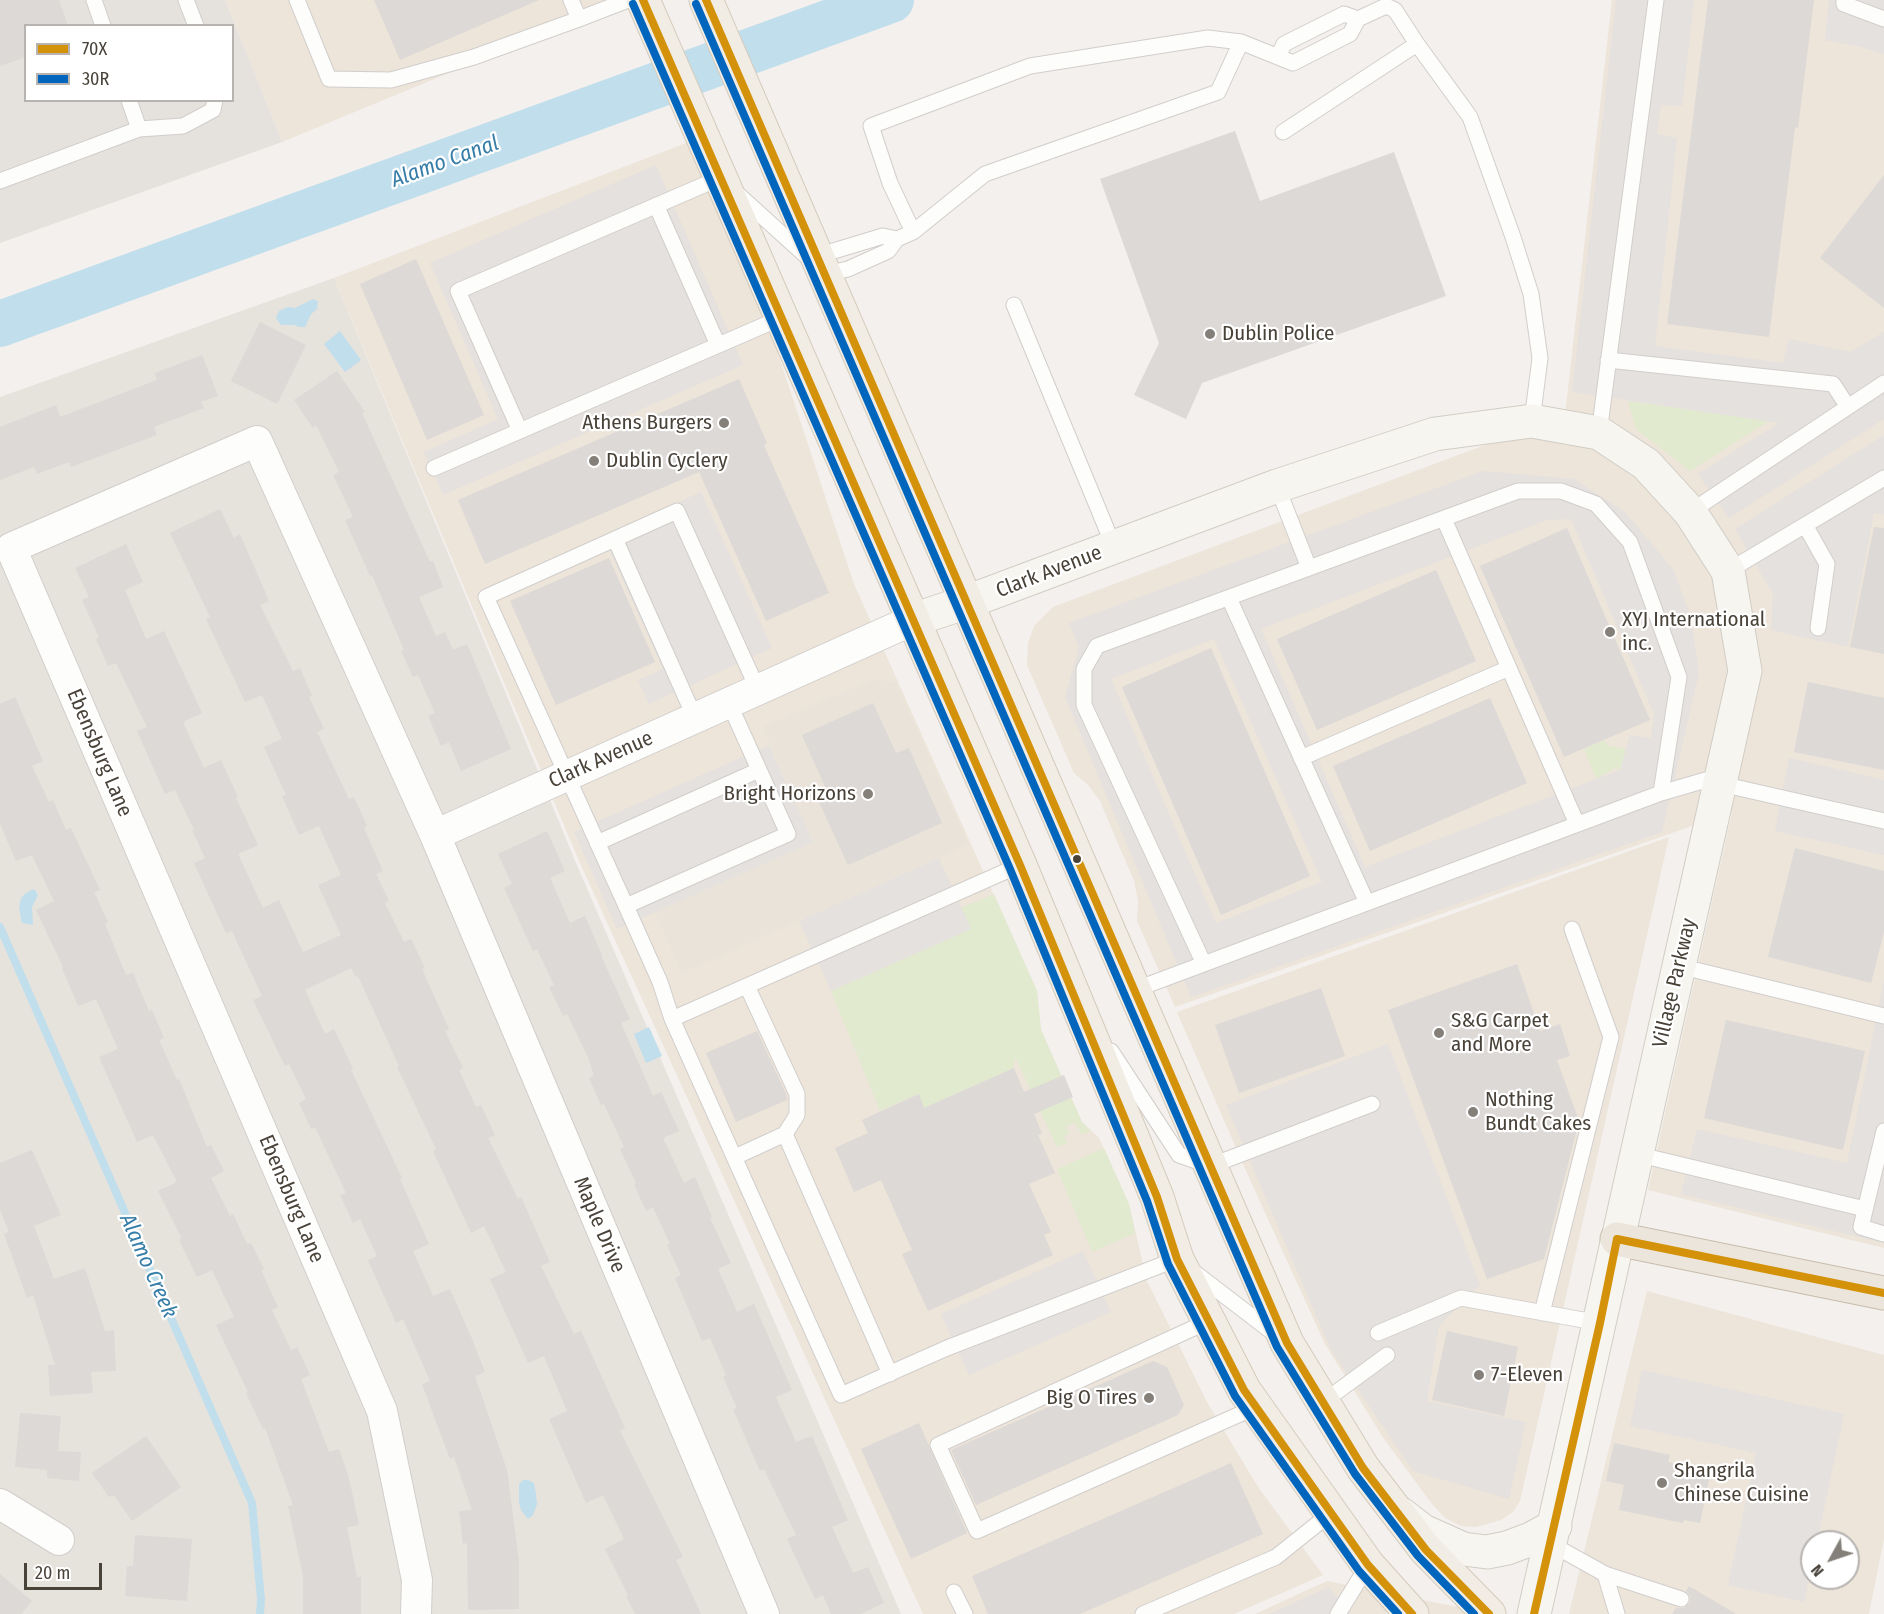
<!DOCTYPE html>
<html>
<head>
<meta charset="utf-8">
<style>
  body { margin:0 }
  #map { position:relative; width:1884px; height:1614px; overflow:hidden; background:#f3f0ed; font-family:"Fira Sans Condensed",sans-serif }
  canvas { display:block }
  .legend { position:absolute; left:24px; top:24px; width:210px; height:78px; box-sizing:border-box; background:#fff; border:2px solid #b6b3b0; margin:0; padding:8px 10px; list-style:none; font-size:18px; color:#494239 }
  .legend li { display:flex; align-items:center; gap:12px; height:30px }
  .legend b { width:30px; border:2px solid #b6b3b0 }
  .north { position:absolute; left:1800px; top:1530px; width:60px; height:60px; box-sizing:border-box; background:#fff; border:2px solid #b6b3b0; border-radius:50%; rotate:230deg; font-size:16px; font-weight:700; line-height:24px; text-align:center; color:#494239 }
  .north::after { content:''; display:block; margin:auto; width:21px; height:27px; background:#847f78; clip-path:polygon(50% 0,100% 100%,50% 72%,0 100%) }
  .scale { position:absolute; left:24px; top:1563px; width:78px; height:27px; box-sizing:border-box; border:3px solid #494239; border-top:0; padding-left:8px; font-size:18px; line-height:21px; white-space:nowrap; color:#494239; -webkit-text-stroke:4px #fff; paint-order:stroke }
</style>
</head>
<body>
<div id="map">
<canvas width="1884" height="1614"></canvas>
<ul class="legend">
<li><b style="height:8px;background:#d4920b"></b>70X</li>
<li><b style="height:8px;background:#0065bd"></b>30R</li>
</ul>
<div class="north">N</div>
<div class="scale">20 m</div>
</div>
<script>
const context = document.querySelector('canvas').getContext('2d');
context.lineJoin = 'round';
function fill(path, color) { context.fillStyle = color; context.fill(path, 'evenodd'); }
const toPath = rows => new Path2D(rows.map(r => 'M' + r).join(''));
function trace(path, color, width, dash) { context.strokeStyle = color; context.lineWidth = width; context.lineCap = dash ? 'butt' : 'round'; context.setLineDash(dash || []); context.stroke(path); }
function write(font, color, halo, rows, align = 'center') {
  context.font = font + ' "Fira Sans Condensed",sans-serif'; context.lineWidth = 4.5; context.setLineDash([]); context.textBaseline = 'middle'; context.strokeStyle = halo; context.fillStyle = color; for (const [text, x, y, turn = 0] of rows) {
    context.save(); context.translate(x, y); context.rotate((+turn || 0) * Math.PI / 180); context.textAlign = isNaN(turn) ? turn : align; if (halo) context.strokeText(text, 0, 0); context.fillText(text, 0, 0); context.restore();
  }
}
const residential = toPath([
  [334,278,576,863,901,1614,0,1614,0,397]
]);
const commercial = toPath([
  [225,0,615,0,606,8,282,142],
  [1612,0,1884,0,1884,1248,1648,1190,1732,812,1175,1007,1137,921,1138,901,1134,881,1100,801,1088,785,1074,773,1027,665,1028,643,1034,626,1053,607,1565,415],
  [702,137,720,178,854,584,1037,991,1041,1030,1082,1122,1099,1138,1129,1204,1147,1281,1208,1404,1258,1487,1323,1575,1234,1614,923,1614,579,861,334,278],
  [1669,837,1520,1501,1513,1512,1501,1520,1476,1527,1461,1526,1445,1518,1432,1504,1384,1439,1325,1344,1246,1171,1177,1012],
  [1647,1291,1884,1355,1884,1539,1869,1614,1569,1614],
  [1812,1542,1848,1542,1848,1578,1812,1578],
  [1327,1581,1493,1614,1255,1614]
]);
const industrial = toPath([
  [0,0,225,0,282,142,0,243],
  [26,26,232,26,232,100,26,100]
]);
const education = toPath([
  [872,680,895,682,968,844,682,973,655,912,813,842,763,727]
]);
const green = toPath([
  [1628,401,1769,421,1690,471,1636,429],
  [1604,740,1609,746,1623,748,1641,765,1625,786,1617,767,1596,779,1584,749],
  [994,894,1037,991,1041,1030,1082,1122,1091,1131,1081,1134,1075,1122,1066,1127,1069,1133,1064,1136,1067,1143,1057,1147,1015,1057,1014,1068,924,1108,918,1094,880,1111,831,991,970,929,961,908],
  [1104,1148,1129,1204,1135,1233,1092,1252,1057,1169]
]);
const parking = toPath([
  [1616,0,1694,0,1682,106,1661,105,1657,134,1677,138,1655,346,1783,363,1789,339,1850,352,1884,332,1884,419,1729,518,1698,474,1779,423,1572,392],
  [1829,0,1884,0,1884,54,1858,46,1825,40],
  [656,165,743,365,443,495,424,452,498,419,430,263],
  [1884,435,1884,515,1874,513,1848,647,1771,630,1773,594,1735,529],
  [1483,471,1574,479,1625,512,1673,569,1690,614,1699,673,1662,832,1191,997,1065,697,1079,647,1069,623],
  [1571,519,1654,714,1651,738,1630,735,1620,770,1365,867,1261,629,1547,520],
  [1214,639,1322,882,1216,923,1111,679],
  [701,492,772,648,649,704,638,680,663,669,603,536],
  [769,745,813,842,617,929,574,832],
  [1789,758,1884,780,1884,855,1775,831],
  [939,858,971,929,831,991,799,921],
  [1884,980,1884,1243,1681,1194,1697,1129,1847,1163],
  [1388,1044,1480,1285,1439,1326,1427,1401,1526,1422,1509,1499,1413,1471,1330,1348,1226,1105],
  [1083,1251,1111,1312,969,1375,941,1314],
  [1642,1370,1844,1414,1817,1542,1812,1542,1812,1564,1804,1602,1728,1585,1756,1453,1630,1426],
  [1329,1587,1351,1614,1269,1614]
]);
const water = toPath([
  [313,299,318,301,317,309,311,314,305,327,299,327,294,325,281,325,276,318,279,311,288,307,295,308],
  [340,331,361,360,345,372,324,344],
  [34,889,38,895,32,907,33,925,22,923,19,908,21,898,26,893],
  [649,1027,662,1056,646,1063,634,1034],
  [523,1480,528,1480,534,1483,536,1494,537,1504,533,1515,528,1519,521,1510,519,1502,519,1484]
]);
const stream = toPath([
  [0,927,252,1503,261,1599,260,1614]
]);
const river = toPath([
  [0,324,891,0]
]);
const building = toPath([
  [0,0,59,0,68,26,26,26,26,57,0,66],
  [374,0,539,0,400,60],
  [1708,0,1814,0,1798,128,1795,127,1769,337,1667,324],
  [1235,131,1260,201,1394,152,1446,296,1202,383,1186,419,1134,395,1159,343,1100,179],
  [1884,175,1884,308,1820,258],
  [416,259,484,415,427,440,360,284],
  [260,322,306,345,277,404,231,381],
  [202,355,218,396,201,402,204,408,154,427,157,435,71,467,69,462,37,474,34,467,0,480,0,427,56,405,60,417,157,380,155,373],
  [337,371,365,412,362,413,430,562,433,561,443,587,419,597,436,636,445,632,453,650,467,644,511,749,461,771,449,742,441,746,428,716,435,713,418,675,413,677,401,651,404,650,372,575,370,576,345,520,353,517,333,475,339,472,316,425,313,428,294,400],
  [739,379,767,443,764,445,829,593,766,621,699,472,485,564,458,500],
  [220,509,234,538,240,534,269,601,260,605,293,671,300,668,312,696,309,697,324,729,317,732,349,799,354,797,367,826,364,828,383,871,376,874,389,901,385,903,404,942,411,939,425,968,422,969,449,1029,445,1031,463,1068,459,1070,476,1107,481,1105,495,1135,488,1138,518,1199,521,1197,550,1262,541,1266,574,1334,581,1331,625,1428,620,1431,683,1557,676,1560,701,1614,635,1614,626,1596,628,1595,605,1549,624,1539,603,1495,586,1503,549,1419,567,1411,544,1356,528,1363,490,1279,506,1272,484,1226,471,1233,433,1151,436,1149,397,1067,399,1066,358,976,356,977,351,968,305,990,325,1034,334,1029,353,1069,351,1070,402,1178,400,1179,429,1244,413,1251,433,1296,450,1289,472,1339,485,1372,475,1376,507,1470,519,1561,519,1609,468,1610,467,1543,463,1544,459,1511,472,1510,454,1457,450,1459,422,1384,430,1381,403,1319,396,1323,368,1260,377,1256,360,1219,353,1223,340,1195,346,1193,315,1127,311,1129,299,1103,306,1099,289,1064,285,1066,253,1000,262,996,232,931,226,933,194,863,205,858,192,830,194,830,175,790,165,794,137,731,147,727,116,663,108,666,96,639,99,637,82,600,89,597,75,568,126,544,143,582,125,590,146,639,164,631,202,713,183,722,204,768,221,760,238,797,236,798,258,845,238,854,263,908,279,900,303,952,341,935,318,885,341,875,319,826,299,835,282,796,286,795,264,747,282,739,262,695,245,702,206,619,210,617,170,533],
  [1874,527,1884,528,1884,654,1850,647],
  [1567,528,1650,720,1564,757,1480,566],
  [609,558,655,662,556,705,510,601],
  [1436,570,1476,661,1317,730,1277,639],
  [1211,648,1310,876,1221,915,1122,687],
  [1808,682,1884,698,1884,770,1794,752],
  [15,697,43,761,32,766,49,802,53,800,66,830,71,828,100,890,94,892,108,922,105,924,126,975,133,973,149,1011,152,1010,164,1038,159,1040,177,1080,179,1079,207,1147,211,1145,224,1171,211,1178,230,1216,233,1214,247,1244,251,1243,264,1269,261,1270,278,1307,272,1310,291,1350,297,1347,310,1375,301,1379,329,1452,339,1449,349,1478,359,1525,347,1527,357,1577,361,1577,361,1614,303,1614,303,1576,288,1506,293,1505,265,1428,263,1429,246,1393,248,1392,216,1325,234,1317,212,1270,197,1277,179,1240,182,1239,158,1191,177,1182,153,1135,137,1142,99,1057,118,1049,96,999,78,1006,62,968,63,967,36,910,54,901,32,855,16,861,0,824,0,704],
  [1490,698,1527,783,1370,851,1333,766],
  [873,703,896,753,909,748,942,823,848,865,819,802,830,798,802,735],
  [547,831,565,871,550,878,570,923,585,916,602,955,601,956,630,1019,621,1023,653,1096,661,1092,679,1131,663,1138,684,1183,695,1177,712,1217,710,1218,731,1263,718,1269,737,1312,754,1304,792,1390,776,1397,796,1442,812,1436,848,1520,832,1527,853,1573,868,1567,884,1603,860,1614,831,1614,823,1595,815,1599,787,1539,796,1535,764,1469,760,1471,747,1441,733,1409,737,1408,723,1377,726,1375,710,1338,702,1341,675,1278,681,1275,667,1245,670,1244,653,1207,646,1211,634,1184,636,1183,620,1149,624,1147,604,1104,601,1105,589,1078,594,1075,587,1055,567,1014,563,1016,549,987,554,985,537,949,533,951,504,888,512,884,498,854],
  [1795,848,1884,871,1884,932,1871,983,1768,957],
  [1517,964,1540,1031,1560,1024,1570,1056,1557,1060,1579,1121,1544,1259,1487,1279,1388,1010],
  [1321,988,1345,1056,1239,1093,1215,1025],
  [1726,1020,1865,1051,1843,1150,1704,1118],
  [757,1031,786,1094,787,1100,736,1122,706,1053],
  [1014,1068,1024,1092,1064,1075,1073,1097,1034,1114,1042,1133,1038,1135,1055,1173,1029,1184,1051,1232,1044,1235,1053,1255,928,1311,902,1254,912,1250,881,1180,854,1192,835,1148,868,1133,862,1120,919,1094,924,1108],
  [32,1150,61,1215,34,1226,54,1279,85,1268,105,1331,114,1330,116,1371,91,1372,93,1393,50,1396,48,1365,55,1365,33,1295,27,1298,4,1234,9,1232,0,1210,0,1163],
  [1447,1331,1518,1347,1504,1416,1432,1400],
  [1153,1361,1167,1367,1184,1405,1178,1415,976,1505,951,1450],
  [20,1413,61,1416,58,1451,81,1452,79,1481,47,1478,47,1470,15,1467],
  [919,1423,967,1533,911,1559,861,1449],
  [146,1436,181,1487,132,1521,114,1495,109,1497,92,1473],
  [1614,1443,1670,1455,1668,1462,1711,1471,1700,1523,1684,1520,1683,1523,1619,1510,1624,1485,1606,1481],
  [1231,1463,1263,1534,1080,1614,988,1614,972,1576],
  [135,1535,192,1539,187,1601,125,1596,127,1566,133,1566],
  [0,1574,32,1601,21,1614,0,1614],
  [1689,1586,1736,1614,1672,1614,1676,1608,1684,1608,1690,1603,1690,1596,1686,1591]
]);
const lane = toPath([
  [94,0,103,26],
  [186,0,196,26],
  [297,0,329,79,391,80,474,57,579,19],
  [571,0,579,19,628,0],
  [1844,0,1844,4,1884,19],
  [1278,57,1284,44,1344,14,1358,19],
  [139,129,183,126,213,110,215,100],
  [1283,132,1417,44],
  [0,181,139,129,129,100],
  [656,205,718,345],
  [913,232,985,174,1218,92,1241,42],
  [817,256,883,236,897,239],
  [1014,305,1114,547],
  [1608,360,1833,384,1848,407],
  [520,431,458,291,720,178,826,274,848,269,888,251,897,239,913,232,890,183,871,126,1030,66,1208,38,1241,42,1293,63,1350,34,1358,19,1386,6,1395,10,1417,44,1470,117,1513,237,1531,294,1540,358,1532,421],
  [1599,433,1656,0],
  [434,468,781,318],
  [1277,486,1309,568],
  [1690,512,1884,383],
  [1444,519,1577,824],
  [1805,525,1827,564,1818,628],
  [615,539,486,597,626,906,788,834,729,703],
  [1728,571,1884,478],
  [1229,598,1367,903],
  [695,718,615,539,677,511,758,690],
  [1301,758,1509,668],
  [1721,784,1884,821],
  [597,843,759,770],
  [1020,865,672,1019,841,1395,947,1348,1177,1259,1276,1335],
  [626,906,660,982,672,1019],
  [1204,964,1084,705,1084,669,1097,646,1518,491,1561,491,1596,504,1630,542,1679,677,1661,793],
  [1679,966,1884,1016],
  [747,986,797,1094,797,1115,785,1134],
  [1134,990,1661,793,1723,775],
  [1111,1051,1179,1155,1210,1166,1372,1104],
  [1884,1131,1861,1227,1884,1234],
  [1636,1154,1865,1209],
  [735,1157,785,1134,890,1374],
  [1542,1313,1611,1037,1572,929],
  [1209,1321,938,1445,977,1531,1256,1407],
  [1378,1333,1461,1298,1600,1323],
  [1323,1402,1387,1355],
  [1551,1544,1605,1574,1617,1614],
  [1605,1574,1681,1599],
  [954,1592,965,1614],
  [1143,1614,1276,1557,1331,1513],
  [1338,1614,1368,1565]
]);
const street = toPath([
  [435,835,913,620],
  [0,1504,59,1540],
  [416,1614,417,1580,382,1411,11,548,257,441,435,835,764,1614]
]);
const secondary = toPath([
  [913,620,967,602,1277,486,1435,434,1532,421,1599,433,1646,464,1690,512,1728,571,1745,671,1534,1614],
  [1401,1514,1423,1531,1452,1544,1463,1549,1487,1552,1507,1548,1531,1539,1555,1526]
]);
const primary = toPath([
  [643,0,1020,865,1157,1197,1177,1259,1244,1390,1368,1565,1412,1614],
  [706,0,1287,1343,1363,1468,1426,1550,1489,1614]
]);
const highway = toPath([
  [1617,1239,1884,1293]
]);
const bus1 = toPath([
  [643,0,1020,865,1157,1197,1177,1259,1244,1390,1368,1565,1412,1614],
  [706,0,1287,1343,1363,1468,1426,1550,1489,1614],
  [1617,1239,1884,1293],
  [1534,1614,1600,1323,1617,1239]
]);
const bus2 = toPath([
  [633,4,1010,869,1147,1201,1168,1264,1235,1396,1359,1571,1398,1614],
  [696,4,1277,1347,1355,1474,1418,1556,1474,1614]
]);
const markers = [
  [1210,334,6,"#847f78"],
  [724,423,6,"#847f78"],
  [594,461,6,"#847f78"],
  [1610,632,6,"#847f78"],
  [868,794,6,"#847f78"],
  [1077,859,5,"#494239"],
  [1439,1033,6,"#847f78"],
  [1473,1112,6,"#847f78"],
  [1479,1375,6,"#847f78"],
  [1149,1398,6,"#847f78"],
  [1662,1483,6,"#847f78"]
];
const poiNames = [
  ["Dublin Police",1222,334],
  ["Athens Burgers",712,423,"right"],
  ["Dublin Cyclery",606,461],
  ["XYJ International",1622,620],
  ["inc.",1622,644],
  ["Bright Horizons",856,794,"right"],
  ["S&G Carpet",1451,1021],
  ["and More",1451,1045],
  ["Nothing",1485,1100],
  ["Bundt Cakes",1485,1124],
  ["7-Eleven",1491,1375],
  ["Big O Tires",1137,1398,"right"],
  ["Shangrila",1674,1471],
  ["Chinese Cuisine",1674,1495]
];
const streetNames = [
  ["Clark Avenue",1049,572,-21],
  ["Ebensburg Lane",99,753,67],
  ["Clark Avenue",601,760,-24],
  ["Village Parkway",1675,983,-77],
  ["Ebensburg Lane",291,1199,67],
  ["Maple Drive",599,1225,67]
];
const waterNames = [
  ["Alamo Canal",445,162,-20],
  ["Alamo Creek",148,1266,66]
];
fill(residential, '#e6e2dc');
fill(commercial, '#ede4da');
fill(industrial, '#e5e1dd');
fill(education, '#e9e3d9');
fill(green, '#e1eacf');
fill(parking, '#e5e1de');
fill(water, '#c1deed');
trace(stream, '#c1deed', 8);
trace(river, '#c1deed', 46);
fill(building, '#dcd9d6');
trace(lane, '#d1cecb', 17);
trace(street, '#d1cecb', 32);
trace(secondary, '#d1cdc5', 35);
trace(primary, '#d4cbbc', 35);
trace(highway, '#c9bcaa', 35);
trace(lane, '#fdfdfc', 15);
trace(street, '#fdfdfc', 30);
trace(secondary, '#f7f5f0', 33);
trace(primary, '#f1ede5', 33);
trace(highway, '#ebe5dc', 33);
trace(bus1, '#d4920b', 8);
trace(bus2, '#0065bd', 8);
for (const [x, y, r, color] of markers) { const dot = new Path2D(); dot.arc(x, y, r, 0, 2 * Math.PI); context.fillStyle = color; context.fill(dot); trace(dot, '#fff', 2); }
write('21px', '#494239', '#fff', poiNames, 'left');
write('21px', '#494239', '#fff', streetNames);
write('italic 22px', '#367da7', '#fff', waterNames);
</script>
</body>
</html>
